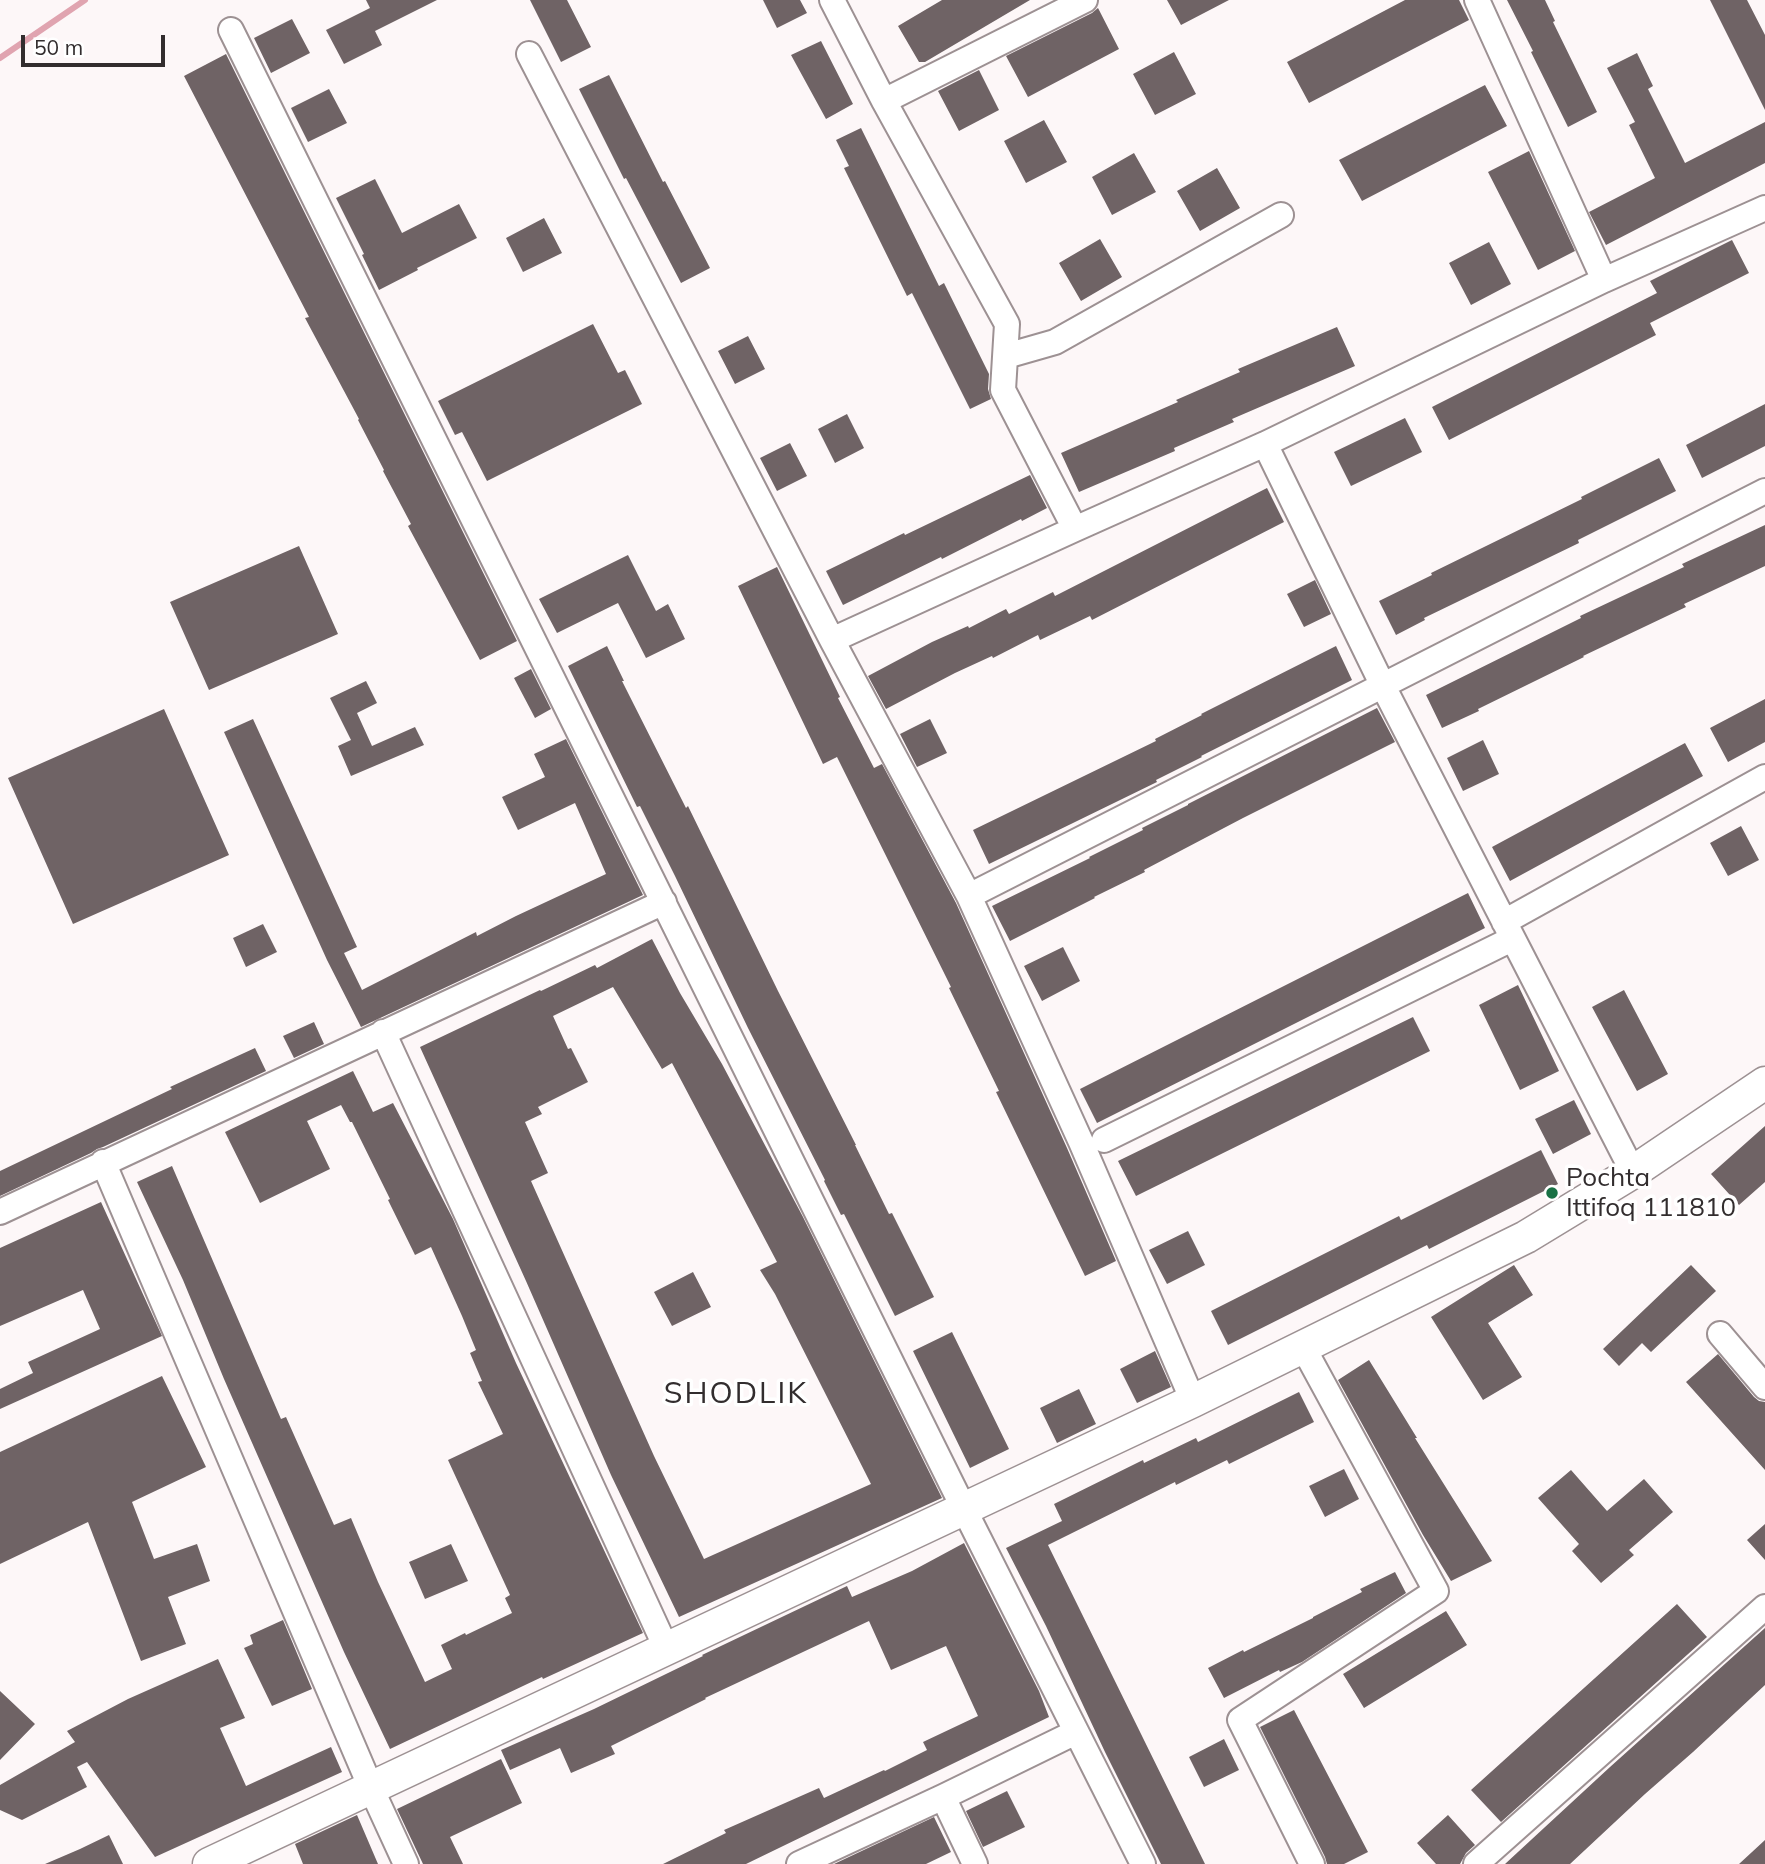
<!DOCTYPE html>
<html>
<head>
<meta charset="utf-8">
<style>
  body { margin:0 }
  #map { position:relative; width:1765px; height:1864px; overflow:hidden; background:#fdf7f8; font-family:Mulish,sans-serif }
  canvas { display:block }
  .scale { position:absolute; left:21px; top:35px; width:144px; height:32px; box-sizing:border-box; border:4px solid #322d2e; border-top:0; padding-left:9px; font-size:21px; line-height:24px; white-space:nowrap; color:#322d2e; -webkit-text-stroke:5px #fff; paint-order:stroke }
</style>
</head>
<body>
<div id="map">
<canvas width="1765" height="1864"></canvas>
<div class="scale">50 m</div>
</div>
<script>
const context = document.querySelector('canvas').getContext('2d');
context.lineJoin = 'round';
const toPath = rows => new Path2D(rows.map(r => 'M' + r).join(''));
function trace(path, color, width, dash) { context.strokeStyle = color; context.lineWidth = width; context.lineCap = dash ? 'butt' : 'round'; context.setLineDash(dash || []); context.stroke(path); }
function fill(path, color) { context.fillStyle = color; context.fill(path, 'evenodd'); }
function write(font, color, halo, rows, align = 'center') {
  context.font = font + ' Mulish,sans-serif'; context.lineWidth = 7; context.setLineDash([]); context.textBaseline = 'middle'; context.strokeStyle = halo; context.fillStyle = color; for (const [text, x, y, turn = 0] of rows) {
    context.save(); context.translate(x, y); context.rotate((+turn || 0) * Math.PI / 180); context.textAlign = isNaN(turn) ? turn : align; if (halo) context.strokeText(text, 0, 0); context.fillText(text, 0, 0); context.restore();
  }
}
const stream = toPath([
  [0,58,85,0]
]);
const building = toPath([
  [366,0,437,0,375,31,382,45,344,64,326,30,370,8],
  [530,0,567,0,591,47,561,62],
  [763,0,800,0,807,13,777,28],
  [942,0,1030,0,925,62,919,62,898,26],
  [1167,0,1229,0,1181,25],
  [1405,0,1459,0,1469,20,1309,103,1287,62],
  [1507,0,1545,0,1555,21,1553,22,1597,112,1568,127,1531,52,1533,51],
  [1710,0,1747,0,1765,35,1765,110],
  [1098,8,1119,49,1028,97,1006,56,1092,13],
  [292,19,310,53,271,73,254,38],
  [821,41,853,104,826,119,791,55],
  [1174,52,1196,94,1155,115,1133,74],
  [1637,53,1653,86,1648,89,1685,163,1765,122,1765,163,1606,245,1589,212,1655,178,1629,125,1635,122,1607,68],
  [226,54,517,641,480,660,408,526,411,524,383,471,384,470,358,420,359,419,305,318,309,317,184,76],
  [979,70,999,110,959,131,938,91],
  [609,75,663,182,665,181,710,268,681,283,626,178,624,179,579,89],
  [1485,85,1507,126,1362,201,1339,160],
  [329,89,347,123,308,142,291,108],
  [1044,120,1067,162,1026,183,1004,141],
  [861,128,939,286,944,283,989,374,988,389,991,399,970,409,912,293,907,296,844,168,849,166,836,140],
  [1529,151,1575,251,1538,270,1488,172],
  [1134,153,1156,192,1112,215,1092,177],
  [1217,168,1240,208,1200,231,1177,191],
  [375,179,402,233,459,204,477,238,417,268,418,270,379,290,362,255,364,254,336,198],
  [544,218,562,253,523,272,506,238],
  [1100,239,1122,277,1081,301,1059,263],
  [1732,240,1749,273,1650,323,1656,335,1449,440,1432,407,1657,293,1650,281],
  [1489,242,1511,284,1471,305,1449,263],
  [593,324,618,373,625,370,642,404,487,481,462,432,455,435,438,401],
  [1337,327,1355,366,1232,419,1234,422,1174,448,1175,451,1079,492,1061,453,1178,402,1176,400,1240,372,1238,369],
  [748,336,765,369,735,384,718,351],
  [1765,404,1765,446,1702,478,1686,445],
  [847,414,864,448,835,463,818,429],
  [1405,418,1422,452,1351,486,1334,452],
  [790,443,807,476,777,491,760,458],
  [1659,458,1676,491,1578,540,1579,543,1424,618,1425,620,1396,635,1379,601,1432,575,1431,573,1582,499,1581,497],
  [1030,475,1047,508,1022,521,1021,519,942,559,941,557,843,605,826,571,904,533,905,535],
  [1267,488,1284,522,1092,620,1090,616,1040,640,1038,635,993,658,992,656,955,673,886,709,868,676,932,642,968,626,969,628,1006,609,1009,614,1053,592,1055,596],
  [1765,525,1765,566,1684,604,1686,607,1583,656,1584,657,1478,709,1479,711,1442,728,1426,695,1581,618,1580,616,1684,567,1682,564],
  [299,546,338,634,209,690,170,602],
  [628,555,656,611,668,604,685,639,646,658,618,603,557,633,539,599],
  [777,567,840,697,838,698,874,768,882,764,956,903,1067,1148,1116,1261,1085,1276,996,1092,999,1091,949,988,951,987,837,757,823,764,738,586],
  [1315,580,1331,614,1304,627,1287,594],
  [607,646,624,681,622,681,686,808,688,806,778,991,856,1145,855,1145,889,1214,892,1213,934,1297,895,1316,844,1214,841,1215,824,1181,825,1180,748,1028,675,876,640,806,637,807,612,756,568,666],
  [1336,646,1352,680,1201,756,1202,757,1156,780,1157,782,989,864,973,830,1156,741,1155,739,1202,715,1201,714],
  [531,669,551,709,535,718,514,678],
  [366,681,377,703,357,713,372,746,415,727,424,745,351,776,338,746,351,740,330,698],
  [1765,699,1765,742,1728,762,1710,728],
  [1377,708,1395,742,1243,818,1144,870,1145,872,1094,897,1095,898,1010,941,992,906,1090,858,1089,857,1143,830,1142,828,1188,805,1188,804],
  [164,709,229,855,73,924,8,778],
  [253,719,357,947,344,953,362,990,476,932,477,936,516,916,606,874,575,803,518,830,502,797,545,777,534,754,566,739,643,895,361,1027,327,960,224,732],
  [930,719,947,753,917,767,900,734],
  [1483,740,1499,774,1463,791,1447,758],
  [1685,743,1703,776,1510,881,1492,847],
  [1741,826,1759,860,1728,876,1710,843],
  [1468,893,1485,928,1097,1123,1080,1089],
  [263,924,277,952,246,967,233,938],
  [652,939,680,993,722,1064,803,1217,942,1498,679,1617,611,1475,526,1281,420,1047,540,990,541,991,595,965,597,968],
  [613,987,662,1069,672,1063,777,1262,760,1270,775,1294,871,1484,704,1559,654,1456,531,1181,548,1173,525,1122,542,1114,538,1107,588,1082,571,1048,568,1049,553,1016],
  [1063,947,1080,981,1042,1001,1024,966],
  [1518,985,1559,1071,1520,1090,1479,1005],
  [1624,990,1668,1074,1637,1091,1592,1007],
  [1413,1017,1430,1051,1136,1196,1118,1161],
  [314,1022,324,1044,294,1058,283,1036],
  [255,1048,266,1071,103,1147,97,1149,91,1153,0,1196,0,1171,172,1089,170,1087],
  [353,1071,373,1112,393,1103,453,1219,516,1363,643,1633,543,1679,542,1677,390,1749,344,1652,224,1379,183,1280,137,1182,172,1166,281,1419,286,1417,334,1525,351,1518,378,1582,425,1682,452,1669,441,1645,465,1633,466,1635,512,1613,505,1598,510,1595,448,1460,503,1434,478,1382,482,1381,470,1353,476,1350,462,1316,431,1247,415,1255,388,1200,390,1199,352,1122,350,1122,341,1105,307,1121,330,1169,260,1203,225,1132],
  [1574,1100,1591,1134,1553,1154,1535,1119],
  [1765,1126,1765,1182,1739,1205,1711,1174],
  [1541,1150,1558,1184,1429,1249,1427,1245,1228,1345,1211,1311,1399,1216,1401,1220],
  [101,1202,162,1336,0,1409,0,1389,33,1373,28,1362,100,1329,83,1290,0,1326,0,1248],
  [1188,1231,1205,1265,1167,1284,1149,1250],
  [1514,1265,1533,1295,1488,1323,1522,1377,1483,1400,1431,1317],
  [1691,1265,1716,1291,1651,1352,1642,1343,1619,1366,1603,1349],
  [693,1272,711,1307,672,1326,654,1292],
  [952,1332,1009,1449,970,1468,913,1351],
  [1155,1351,1171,1387,1137,1403,1120,1369],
  [1718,1354,1754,1397,1759,1401,1765,1402,1765,1470,1686,1382],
  [1369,1360,1417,1438,1415,1438,1492,1561,1451,1581,1423,1535,1338,1380],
  [162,1376,206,1467,132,1502,154,1559,197,1544,210,1581,168,1597,186,1644,141,1661,88,1522,0,1564,0,1452],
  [1079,1389,1096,1424,1057,1443,1040,1408],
  [1299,1392,1314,1422,1229,1464,1227,1460,1176,1485,1175,1482,1048,1545,1205,1864,1161,1864,1105,1752,1046,1626,1006,1548,1062,1521,1054,1504,1143,1460,1144,1463,1196,1438,1198,1442],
  [1344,1469,1359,1499,1325,1517,1309,1486],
  [1571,1470,1607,1511,1644,1479,1673,1512,1629,1550,1634,1555,1601,1583,1572,1551,1579,1544,1538,1498],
  [1765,1524,1765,1560,1747,1540],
  [964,1543,1039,1691,1049,1717,746,1864,663,1864,726,1833,724,1830,819,1788,824,1798,884,1770,885,1771,927,1750,923,1742,978,1716,946,1646,891,1670,869,1621,705,1698,706,1699,611,1746,615,1754,571,1773,560,1748,510,1770,501,1750,594,1709,703,1656,702,1655,847,1586,852,1597,912,1571],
  [451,1544,468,1581,425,1599,409,1562],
  [1395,1572,1406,1593,1302,1662,1280,1672,1279,1670,1224,1698,1208,1668,1243,1650,1244,1652,1313,1618,1313,1617,1362,1592,1360,1589],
  [1677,1604,1707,1637,1501,1822,1471,1790],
  [1446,1611,1467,1645,1364,1708,1343,1674],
  [283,1620,312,1689,272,1706,244,1648,253,1644,250,1635],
  [1765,1628,1765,1685,1693,1752,1645,1794,1570,1864,1505,1864,1610,1767],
  [218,1659,245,1718,220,1728,246,1786,331,1747,342,1772,155,1857,87,1762,77,1767,87,1787,22,1820,0,1810,0,1785,75,1742,67,1731,128,1699],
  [0,1691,35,1724,0,1760],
  [1294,1710,1368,1852,1344,1864,1327,1864,1325,1857,1260,1727],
  [1224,1739,1239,1770,1204,1787,1189,1757],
  [501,1759,522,1803,450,1837,463,1864,423,1864,397,1809],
  [1007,1791,1025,1827,983,1847,966,1811],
  [357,1815,378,1864,303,1864,295,1844],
  [1448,1815,1475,1845,1466,1853,1460,1864,1436,1864,1417,1843],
  [934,1817,951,1852,926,1864,834,1864],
  [109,1835,123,1864,45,1864,80,1849],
  [1765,1840,1765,1864,1739,1864]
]);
const minor = toPath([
  [832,0,884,101,1007,324,1003,390,1075,529],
  [1477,0,1604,280],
  [231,30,964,1509,1143,1864],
  [529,54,832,640,969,896,1081,1142,1193,1401],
  [884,101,1085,0],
  [1006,356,1055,342,1281,215],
  [1265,444,1383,686,1633,1172],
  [832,640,1075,529,1265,444,1604,280,1765,208],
  [969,896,1765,491],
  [1504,922,1765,777],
  [383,1032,667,1650],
  [1104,1140,1512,939],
  [103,1162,371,1788,406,1864],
  [0,1212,664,902],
  [1720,1334,1765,1387],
  [1303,1347,1436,1591,1240,1720,1312,1864],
  [943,1797,975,1864],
  [799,1864,943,1797,1076,1732],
  [1476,1864,1765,1607]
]);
const major = toPath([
  [209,1864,1193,1401,1526,1237,1633,1172,1765,1083]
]);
const markers = [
  [1552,1193,7,"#187144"]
];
const poiNames = [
  ["Pochta",1566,1178],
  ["Ittifoq 111810",1566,1208]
];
const quarterNames = [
  ["SHODLIK",736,1394]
];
trace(stream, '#e0a4b0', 6);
fill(building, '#6f6365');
trace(minor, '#9d9193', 28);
trace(major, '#9d9193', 35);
trace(minor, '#fff', 24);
trace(major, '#fff', 32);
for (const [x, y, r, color] of markers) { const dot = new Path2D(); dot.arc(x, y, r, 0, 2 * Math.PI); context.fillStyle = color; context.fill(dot); trace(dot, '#fff', 2.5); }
write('26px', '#322d2e', '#fff', poiNames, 'left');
context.letterSpacing = '2px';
write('30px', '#322d2e', '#fff', quarterNames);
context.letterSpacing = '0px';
</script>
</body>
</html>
